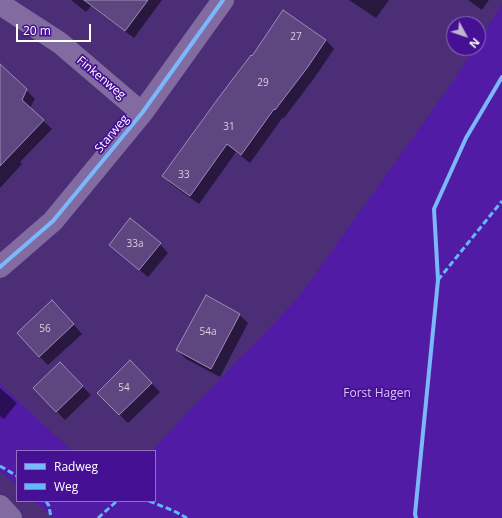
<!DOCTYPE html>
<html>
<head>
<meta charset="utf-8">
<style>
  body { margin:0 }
  #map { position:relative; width:502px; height:518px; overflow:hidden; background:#4c2e76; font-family:"Open Sans",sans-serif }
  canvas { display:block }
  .legend { position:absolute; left:16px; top:450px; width:140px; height:52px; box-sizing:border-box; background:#461094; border:1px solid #9070bf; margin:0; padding:5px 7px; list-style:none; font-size:12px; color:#fff }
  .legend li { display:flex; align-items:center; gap:8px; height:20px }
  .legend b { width:20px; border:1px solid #9070bf }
  .north { position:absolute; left:446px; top:16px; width:40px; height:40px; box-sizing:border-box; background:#461094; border:1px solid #9070bf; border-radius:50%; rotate:130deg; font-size:11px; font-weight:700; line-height:16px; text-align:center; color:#fff }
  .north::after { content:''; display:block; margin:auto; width:14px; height:18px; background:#c0b6cf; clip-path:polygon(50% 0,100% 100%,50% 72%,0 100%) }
  .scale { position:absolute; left:16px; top:24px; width:75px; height:18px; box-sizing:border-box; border:2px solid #fff; border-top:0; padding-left:5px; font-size:12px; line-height:14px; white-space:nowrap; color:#fff; -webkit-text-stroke:3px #461094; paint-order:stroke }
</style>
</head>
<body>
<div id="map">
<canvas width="502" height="518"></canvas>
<ul class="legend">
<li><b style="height:5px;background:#7ab7fb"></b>Radweg</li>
<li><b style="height:5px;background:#60bafa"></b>Weg</li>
</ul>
<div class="north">N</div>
<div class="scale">20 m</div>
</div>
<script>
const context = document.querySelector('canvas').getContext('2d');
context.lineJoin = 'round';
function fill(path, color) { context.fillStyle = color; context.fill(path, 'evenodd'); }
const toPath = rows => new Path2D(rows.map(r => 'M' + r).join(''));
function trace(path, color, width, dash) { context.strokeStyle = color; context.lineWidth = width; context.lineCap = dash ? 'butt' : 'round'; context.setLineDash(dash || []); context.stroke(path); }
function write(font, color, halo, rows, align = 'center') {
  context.font = font + ' "Open Sans",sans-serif'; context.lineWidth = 3.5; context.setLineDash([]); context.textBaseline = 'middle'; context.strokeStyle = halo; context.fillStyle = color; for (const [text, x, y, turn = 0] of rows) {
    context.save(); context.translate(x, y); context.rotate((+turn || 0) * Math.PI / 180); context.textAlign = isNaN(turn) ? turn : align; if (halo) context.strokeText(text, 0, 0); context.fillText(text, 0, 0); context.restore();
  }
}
const green = toPath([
  [502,5,502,518,54,518,34,501,155,501,155,451,151,451,298,298,454,80,474,48,478,48,478,42],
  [0,384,72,451,17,451,17,486,0,471]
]);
const shadow = toPath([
  [71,0,162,0,134,38,91,6,86,12],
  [349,0,389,0,376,18],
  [468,0,489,0,482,10],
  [326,40,334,49,315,77,284,118,283,117,250,163,236,152,199,204,171,184,163,176],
  [0,75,26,90,35,99,30,108,52,129,20,162,22,164,0,188],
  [160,244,168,253,148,277,110,245],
  [206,297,240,315,248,323,220,377,186,359,177,350],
  [61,310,82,334,48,365,39,356],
  [130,361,160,392,128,423,98,393],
  [60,364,91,395,65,420,34,388],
  [0,388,17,403,4,419,0,416]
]);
const building = toPath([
  [84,0,148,0,125,31,84,0],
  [283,10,326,40,307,68,275,110,274,109,241,155,227,144,190,196,162,176,217,100,251,55,252,56,283,10],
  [0,64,27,89,22,100,44,120,0,166,0,64],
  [130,218,161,243,139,270,109,245,130,218],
  [206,295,240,314,211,369,176,350,206,295],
  [52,300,74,324,39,357,17,333,52,300],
  [130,360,152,383,119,415,97,393,130,360],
  [60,362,83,386,56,412,33,388,60,362]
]);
const minor = toPath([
  [0,4,60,43,142,113],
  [0,267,53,221,142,113,223,0],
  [0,506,11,518]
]);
const quiet = toPath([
  [438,280,502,201],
  [0,466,17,476],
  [46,501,49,506,51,518],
  [149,501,174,511,187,518],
  [98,518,117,501]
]);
const cycleway = toPath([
  [0,267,53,221,142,113,223,0],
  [416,518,415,514,438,280,434,209,466,138,502,77]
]);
const numberNames = [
  ["27",296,37],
  ["29",263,83],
  ["31",229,127],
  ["33",184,175],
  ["33a",135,244],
  ["56",45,329],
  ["54a",208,332],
  ["54",124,388]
];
const streetNames = [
  ["Finkenweg",101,78,40],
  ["Starweg",112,134,-50]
];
const parkNames = [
  ["Forst Hagen",377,394]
];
fill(green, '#521ba6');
fill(shadow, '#0007');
fill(building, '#5e4681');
trace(building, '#9d8cb6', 1);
trace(minor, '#826ba1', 22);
trace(quiet, '#60bafa', 3, [6, 3]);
trace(cycleway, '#7ab7fb', 4);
write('10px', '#d7d1e0', null, numberNames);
write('12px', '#fff', '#461094', streetNames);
write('12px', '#dbc5fe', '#461094', parkNames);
</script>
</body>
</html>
